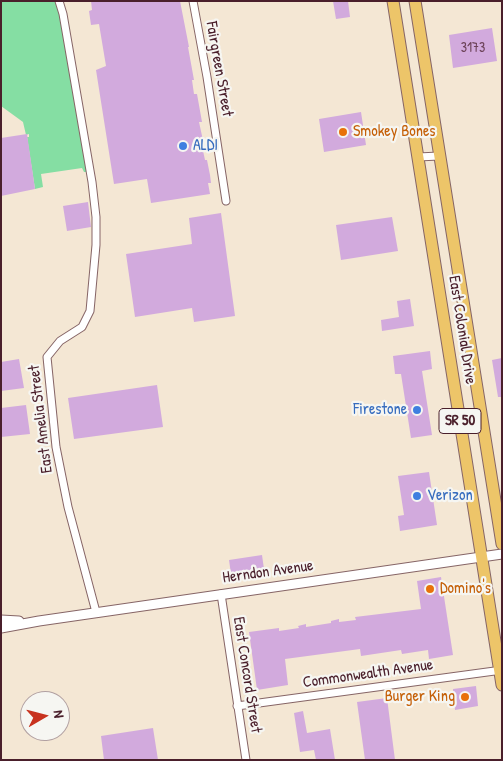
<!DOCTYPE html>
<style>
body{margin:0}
#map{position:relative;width:503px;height:761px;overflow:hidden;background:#f4e7d4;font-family:"Patrick Hand",sans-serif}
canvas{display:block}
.frame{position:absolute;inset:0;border:2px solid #4a1f2b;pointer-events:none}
.north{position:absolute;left:20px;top:691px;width:50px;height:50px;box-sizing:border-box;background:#f6f6f2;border:1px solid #b1a0a2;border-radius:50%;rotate:82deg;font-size:14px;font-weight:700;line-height:20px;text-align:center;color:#4a1f2b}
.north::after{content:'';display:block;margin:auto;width:18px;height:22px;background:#c8321e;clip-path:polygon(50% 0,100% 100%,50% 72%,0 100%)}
</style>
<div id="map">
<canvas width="503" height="761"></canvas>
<div class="frame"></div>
<div class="north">N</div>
</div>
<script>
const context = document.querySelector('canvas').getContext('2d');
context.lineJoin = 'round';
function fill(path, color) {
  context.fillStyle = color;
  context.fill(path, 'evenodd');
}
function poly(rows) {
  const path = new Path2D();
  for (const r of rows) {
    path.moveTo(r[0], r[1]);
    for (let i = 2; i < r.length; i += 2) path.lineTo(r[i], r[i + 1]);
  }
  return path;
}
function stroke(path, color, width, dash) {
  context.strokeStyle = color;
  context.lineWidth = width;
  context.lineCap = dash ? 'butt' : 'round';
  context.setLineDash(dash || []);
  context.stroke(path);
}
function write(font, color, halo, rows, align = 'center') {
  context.font = font + ' "Patrick Hand",sans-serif';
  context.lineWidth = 4.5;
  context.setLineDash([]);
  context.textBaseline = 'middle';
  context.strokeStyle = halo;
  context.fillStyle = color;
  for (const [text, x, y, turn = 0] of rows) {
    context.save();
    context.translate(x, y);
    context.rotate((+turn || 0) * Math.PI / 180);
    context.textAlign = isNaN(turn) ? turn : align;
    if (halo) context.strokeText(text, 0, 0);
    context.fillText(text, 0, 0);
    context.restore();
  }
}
fill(poly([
 [1,1,55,1,58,5,87,172,84,172,82,168,41,174,43,187,35,189,27,137,29,137,29,134,26,135,23,122,1,106]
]), '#85dea3');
fill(poly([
 [91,1,180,1,189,47,188,47,194,80,192,80,194,94,197,94,202,122,199,122,204,145,202,146,205,160,207,160,210,175,211,183,208,183,210,194,151,203,147,179,114,184,96,70,106,66,99,24,91,25,89,11,92,10],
 [333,1,348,1,350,17,336,19],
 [492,28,497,61,453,68,449,35],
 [361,112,366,145,324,152,319,119],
 [27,134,35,189,1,196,1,138],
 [88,202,91,227,67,231,63,206],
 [221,213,235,316,194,322,192,308,135,317,126,254,192,244,189,218],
 [392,217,398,251,341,260,336,225],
 [410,299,414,326,382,331,381,320,399,317,397,301],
 [430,351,432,369,422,371,432,435,411,438,401,374,395,374,393,356],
 [502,358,502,397,498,397,492,360],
 [19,359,24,388,1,391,1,362],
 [157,385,163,427,74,439,68,398],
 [26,405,30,434,1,437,1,408],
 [429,472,437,525,400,531,398,516,404,515,398,476],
 [262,555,264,569,231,574,229,560],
 [441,577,453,655,429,659,428,650,402,654,401,650,361,656,360,649,285,659,288,685,257,690,249,632,279,628,279,631,299,628,298,626,306,624,306,627,331,623,331,621,339,619,339,622,356,620,355,617,421,609,417,581],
 [476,686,478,706,455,710,453,689],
 [387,698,395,760,365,760,357,702],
 [303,711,307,733,330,729,335,760,316,760,314,750,300,752,294,713],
 [153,728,158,760,104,760,101,736]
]), '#d2aadd');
const minor = poly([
 [59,1,63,14,92,182,96,217,96,245,90,311,82,327,60,341,47,357,56,447,68,507,96,612],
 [193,1,207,77,226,201],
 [418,157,439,156],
 [221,594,246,760],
 [237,706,502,670]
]);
const tertiary = poly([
 [1,620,19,621],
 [1,628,39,621,502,554]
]);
const trunk = poly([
 [393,1,502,685],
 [415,1,502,544]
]);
stroke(minor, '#866566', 9);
stroke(tertiary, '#866566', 11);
stroke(trunk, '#866566', 13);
stroke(minor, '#fff', 7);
stroke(tertiary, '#fff', 9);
stroke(trunk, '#edc569', 11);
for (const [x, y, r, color] of [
 [343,132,5,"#e8710a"],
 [183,146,5,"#3f7fe0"],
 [417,410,5,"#3f7fe0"],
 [417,496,5,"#3f7fe0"],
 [430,589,5,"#e8710a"],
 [465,697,5,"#e8710a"]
]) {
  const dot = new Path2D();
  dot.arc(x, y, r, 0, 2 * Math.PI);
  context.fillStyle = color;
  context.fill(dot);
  stroke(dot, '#f6f6f2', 2);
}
write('14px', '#6c4258', null, [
 ["3173",473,48]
]);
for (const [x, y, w] of [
 [460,421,42]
]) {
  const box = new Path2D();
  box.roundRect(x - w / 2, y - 12.5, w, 25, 4);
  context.fillStyle = '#f6f6f2';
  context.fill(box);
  stroke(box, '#4a1f2b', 1);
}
write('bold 15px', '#4a1f2b', null, [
 ["SR 50",460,421]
]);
write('16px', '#4a1f2b', '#f6f6f2', [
 ["Fairgreen Street",219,69,80],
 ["East Colonial Drive",462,330,81],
 ["East Amelia Street",41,419,-97],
 ["Herndon Avenue",268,572,-8],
 ["Commonwealth Avenue",368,674,-8],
 ["East Concord Street",247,675,81]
]);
write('16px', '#c56008', '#f6f6f2', [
 ["Smokey Bones",353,132],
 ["Domino's",440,589],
 ["Burger King",455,697,"right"]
], 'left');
write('16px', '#366cbe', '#f6f6f2', [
 ["ALDI",193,146],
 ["Firestone",407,410,"right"],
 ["Verizon",427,496]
], 'left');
</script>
